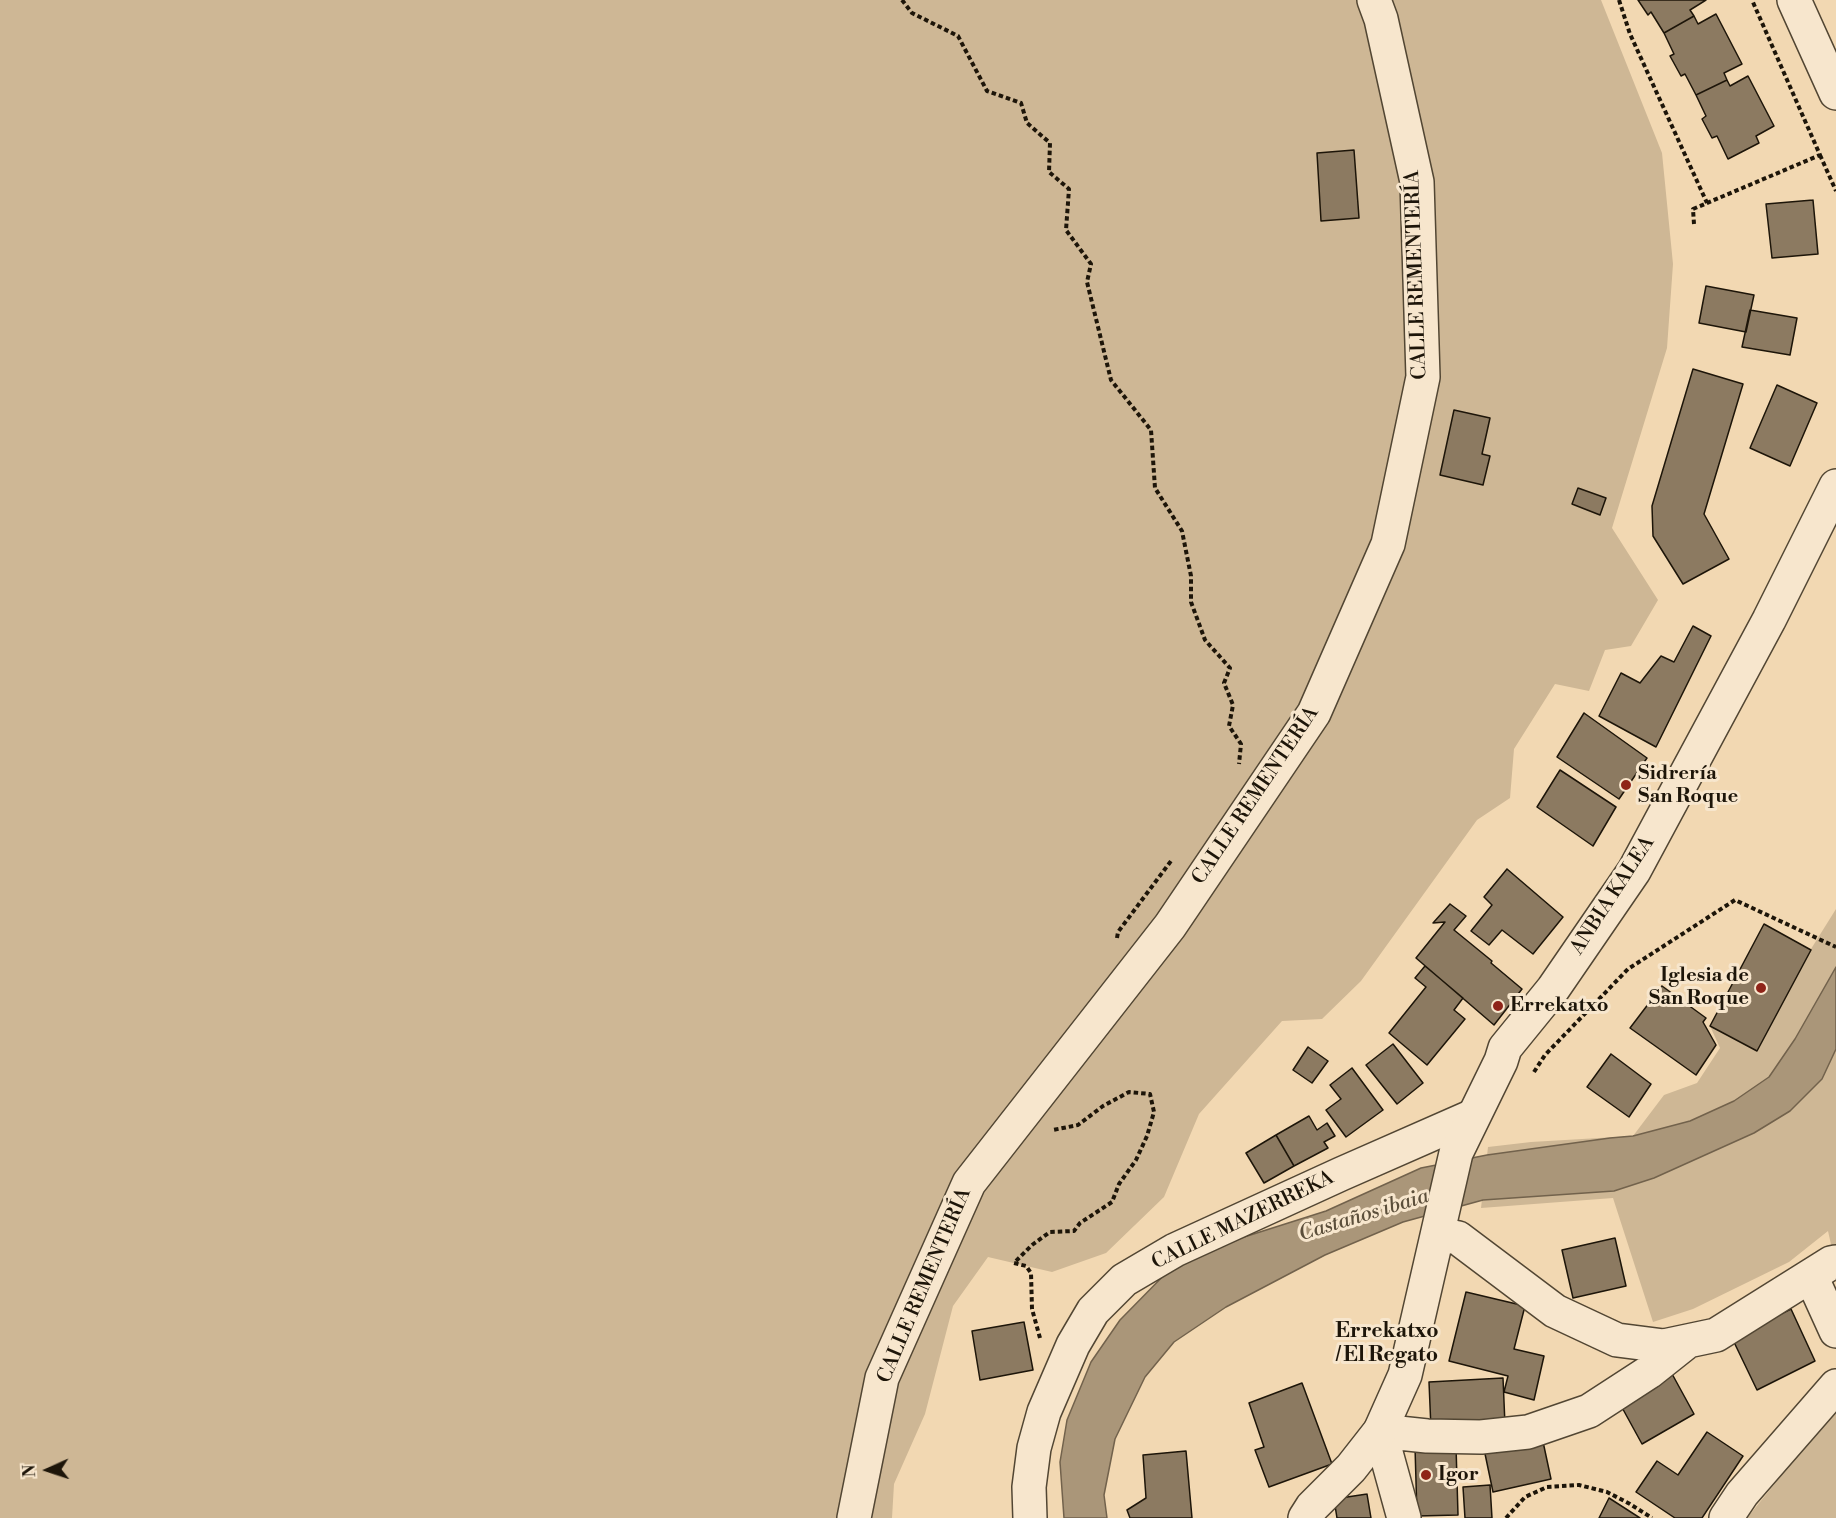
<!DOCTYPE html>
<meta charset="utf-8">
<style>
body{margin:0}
#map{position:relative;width:1836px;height:1518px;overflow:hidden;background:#f2d8b2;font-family:"Libre Bodoni",serif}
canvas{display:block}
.north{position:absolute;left:18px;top:1440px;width:60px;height:60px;-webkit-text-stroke:4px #f7e6cd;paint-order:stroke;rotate:267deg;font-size:16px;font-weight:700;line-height:24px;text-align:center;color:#1d1509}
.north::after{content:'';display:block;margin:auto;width:21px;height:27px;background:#1d1509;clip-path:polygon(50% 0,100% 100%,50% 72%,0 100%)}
</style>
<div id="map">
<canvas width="1836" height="1518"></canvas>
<div class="north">N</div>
</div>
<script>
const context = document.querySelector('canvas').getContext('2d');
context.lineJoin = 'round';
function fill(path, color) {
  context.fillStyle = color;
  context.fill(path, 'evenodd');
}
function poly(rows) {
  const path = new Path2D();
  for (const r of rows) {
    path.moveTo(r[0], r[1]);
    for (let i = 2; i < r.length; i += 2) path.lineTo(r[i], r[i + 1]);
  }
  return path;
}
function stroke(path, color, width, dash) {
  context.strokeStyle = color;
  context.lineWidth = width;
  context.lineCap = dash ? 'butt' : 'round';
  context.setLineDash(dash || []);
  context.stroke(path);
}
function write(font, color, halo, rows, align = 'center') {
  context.font = font + ' "Libre Bodoni",serif';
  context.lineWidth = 6;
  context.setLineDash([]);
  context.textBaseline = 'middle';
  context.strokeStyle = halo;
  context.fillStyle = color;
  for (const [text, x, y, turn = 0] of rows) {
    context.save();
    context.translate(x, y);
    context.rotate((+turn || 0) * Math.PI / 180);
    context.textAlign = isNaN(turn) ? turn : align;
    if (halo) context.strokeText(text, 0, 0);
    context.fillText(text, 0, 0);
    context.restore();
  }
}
fill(poly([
 [0,0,1601,0,1662,153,1673,264,1667,348,1612,528,1658,600,1631,646,1605,650,1589,691,1555,684,1514,749,1510,798,1477,820,1361,981,1322,1019,1282,1021,1199,1114,1164,1197,1106,1253,1052,1272,988,1257,953,1306,925,1414,894,1484,892,1518,0,1518],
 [1836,909,1836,1267,1828,1231,1789,1262,1693,1309,1653,1322,1613,1198,1481,1208,1488,1147,1531,1142,1633,1136,1664,1095,1697,1083,1720,1048,1710,1026,1757,1051,1811,949],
 [1836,1412,1836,1518,1747,1518,1811,1439]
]), '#ceb795');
const water = poly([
 [1836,967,1836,1049,1822,1079,1790,1111,1754,1133,1654,1178,1614,1191,1483,1200,1403,1222,1325,1255,1226,1307,1174,1342,1145,1377,1115,1439,1104,1495,1107,1518,1064,1518,1060,1462,1067,1420,1091,1362,1120,1320,1173,1266,1241,1238,1326,1211,1421,1168,1487,1155,1610,1138,1633,1136,1690,1121,1734,1101,1769,1077,1795,1039,1836,967]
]);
fill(water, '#aa9679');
stroke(water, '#72624c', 1.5);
const building = poly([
 [1638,0,1706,0,1690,10,1694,16,1664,33,1651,12,1648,15,1638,0],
 [1716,14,1742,64,1724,73,1727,80,1696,95,1685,74,1681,76,1670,56,1674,54,1664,33,1694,16,1698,24,1716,14],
 [1748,76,1774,126,1756,136,1759,143,1728,159,1717,136,1712,138,1702,119,1706,116,1696,95,1727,80,1730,86,1748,76],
 [1354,150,1359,218,1321,221,1317,153,1354,150],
 [1813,200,1818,254,1772,258,1766,204,1813,200],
 [1706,286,1754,295,1746,332,1699,323,1706,286],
 [1750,310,1797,318,1790,355,1742,347,1750,310],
 [1693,369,1743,384,1704,514,1729,559,1683,584,1653,536,1652,506,1693,369],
 [1777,385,1817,403,1790,466,1750,448,1777,385],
 [1454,410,1490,418,1482,454,1490,456,1483,485,1440,475,1454,410],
 [1578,488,1606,498,1600,515,1572,504,1578,488],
 [1693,626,1711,636,1656,747,1599,716,1621,673,1640,683,1661,656,1674,662,1693,626],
 [1584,713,1647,758,1619,799,1557,757,1584,713],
 [1560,770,1616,807,1593,846,1537,807,1560,770],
 [1507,869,1563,917,1533,954,1502,930,1489,945,1471,931,1492,905,1484,897,1507,869],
 [1450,904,1466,916,1454,930,1492,961,1491,963,1522,989,1494,1025,1416,958,1445,922,1433,923,1450,904],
 [1764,924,1811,950,1757,1051,1710,1026,1764,924],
 [1425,966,1463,998,1454,1010,1465,1019,1427,1065,1389,1033,1426,987,1415,978,1425,966],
 [1662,986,1706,1018,1703,1022,1716,1045,1696,1075,1630,1028,1662,986],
 [1393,1044,1423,1083,1397,1104,1366,1065,1393,1044],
 [1308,1047,1328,1061,1312,1083,1293,1070,1308,1047],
 [1611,1054,1651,1084,1629,1117,1587,1087,1611,1054],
 [1352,1068,1383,1110,1346,1137,1326,1110,1341,1099,1330,1085,1352,1068],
 [1309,1116,1317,1130,1327,1123,1335,1136,1324,1142,1328,1148,1294,1166,1276,1135,1309,1116],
 [1276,1135,1294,1166,1264,1183,1246,1153,1276,1135],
 [1615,1238,1626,1286,1573,1298,1562,1250,1615,1238],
 [1466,1292,1525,1306,1514,1349,1544,1356,1534,1400,1504,1392,1508,1376,1449,1361,1466,1292],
 [1791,1309,1815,1361,1757,1390,1732,1338,1791,1309],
 [1024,1322,1033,1370,980,1380,972,1331,1024,1322],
 [1671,1372,1694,1414,1642,1444,1619,1402,1671,1372],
 [1503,1378,1505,1425,1431,1429,1429,1382,1503,1378],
 [1302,1383,1332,1464,1269,1487,1255,1450,1264,1447,1249,1403,1302,1383],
 [1707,1432,1743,1456,1702,1518,1675,1518,1636,1492,1657,1461,1678,1475,1707,1432],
 [1542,1437,1551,1479,1493,1492,1484,1449,1542,1437],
 [1456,1446,1458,1515,1417,1516,1415,1447,1456,1446],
 [1186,1451,1192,1518,1130,1518,1127,1510,1146,1498,1143,1455,1186,1451],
 [1490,1485,1492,1518,1465,1518,1463,1487,1490,1485],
 [1367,1494,1371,1518,1337,1518,1334,1499,1367,1494],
 [1609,1498,1640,1518,1599,1518,1609,1498]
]);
fill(building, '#8c7a61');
stroke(building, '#1d1509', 1.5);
const minor = poly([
 [1438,1234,1458,1238,1555,1311,1617,1340,1664,1346,1716,1335,1831,1263,1836,1262],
 [1811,1276,1836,1331],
 [854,1518,882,1378,969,1183,1170,926,1314,713,1388,544,1423,377,1417,182,1381,19,1374,0],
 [1030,1518,1029,1487,1034,1448,1044,1412,1073,1345,1093,1311,1124,1280,1175,1250,1341,1174,1473,1116],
 [1404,1518,1380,1431,1427,1436,1481,1437,1528,1432,1589,1411,1649,1372,1688,1341],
 [1726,1518,1742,1494,1836,1386]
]);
const tertiary = poly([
 [1794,0,1836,93],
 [1305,1518,1312,1507,1351,1468,1380,1431,1405,1375,1456,1153,1501,1061,1505,1048,1553,989,1634,871,1769,620,1836,486]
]);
stroke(minor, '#524633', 36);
stroke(tertiary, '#524633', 36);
stroke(poly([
 [902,0,912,13,958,36,987,91,1021,103,1027,123,1050,143,1049,172,1069,189,1066,230,1091,264,1087,282,1111,380,1151,430,1155,488,1182,531,1191,576,1191,602,1205,640,1230,668,1224,683,1233,705,1229,726,1241,744,1239,764],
 [1619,0,1630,34,1707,203],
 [1820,155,1836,191],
 [1694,224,1693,209,1820,155,1752,0],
 [1117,938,1118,932,1171,861],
 [1534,1072,1545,1055,1628,969,1735,900,1836,947],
 [1040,1338,1032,1309,1031,1273,1026,1266,1014,1263,1032,1245,1050,1232,1074,1231,1080,1223,1112,1202,1119,1184,1136,1160,1147,1136,1154,1112,1150,1094,1129,1092,1103,1106,1078,1125,1053,1130],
 [1506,1518,1525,1497,1547,1487,1579,1485,1607,1492,1630,1504,1652,1518]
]), '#1d1509', 4, [4.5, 3]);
stroke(minor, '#f7e6cd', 33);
stroke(tertiary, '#f7e6cd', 33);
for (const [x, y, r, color] of [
 [1626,785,6,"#8f2418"],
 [1761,988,6,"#8f2418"],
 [1498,1006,6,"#8f2418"],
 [1426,1475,6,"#8f2418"]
]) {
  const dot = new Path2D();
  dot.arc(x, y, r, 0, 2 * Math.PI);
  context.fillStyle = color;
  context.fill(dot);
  stroke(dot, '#f7e6cd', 2);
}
write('20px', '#1d1509', '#f7e6cd', [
 ["CALLE REMENTERÍA",1417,275,-92],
 ["CALLE REMENTERÍA",1256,796,-56],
 ["ANBIA KALEA",1613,896,-57],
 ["CALLE MAZERREKA",1243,1221,-26],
 ["CALLE REMENTERÍA",925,1286,-67]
]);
write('bold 20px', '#1d1509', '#f7e6cd', [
 ["Sidrería",1638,774],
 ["San Roque",1638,797],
 ["Iglesia de",1749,976,"right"],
 ["San Roque",1749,999,"right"],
 ["Errekatxo",1510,1006],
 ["Igor",1438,1475]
], 'left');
write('italic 21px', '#5c4f3b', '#f7e6cd', [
 ["Castaños ibaia",1364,1216,-17]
]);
write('bold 21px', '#1d1509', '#f7e6cd', [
 ["Errekatxo",1387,1332],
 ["/ El Regato",1387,1356]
]);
</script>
